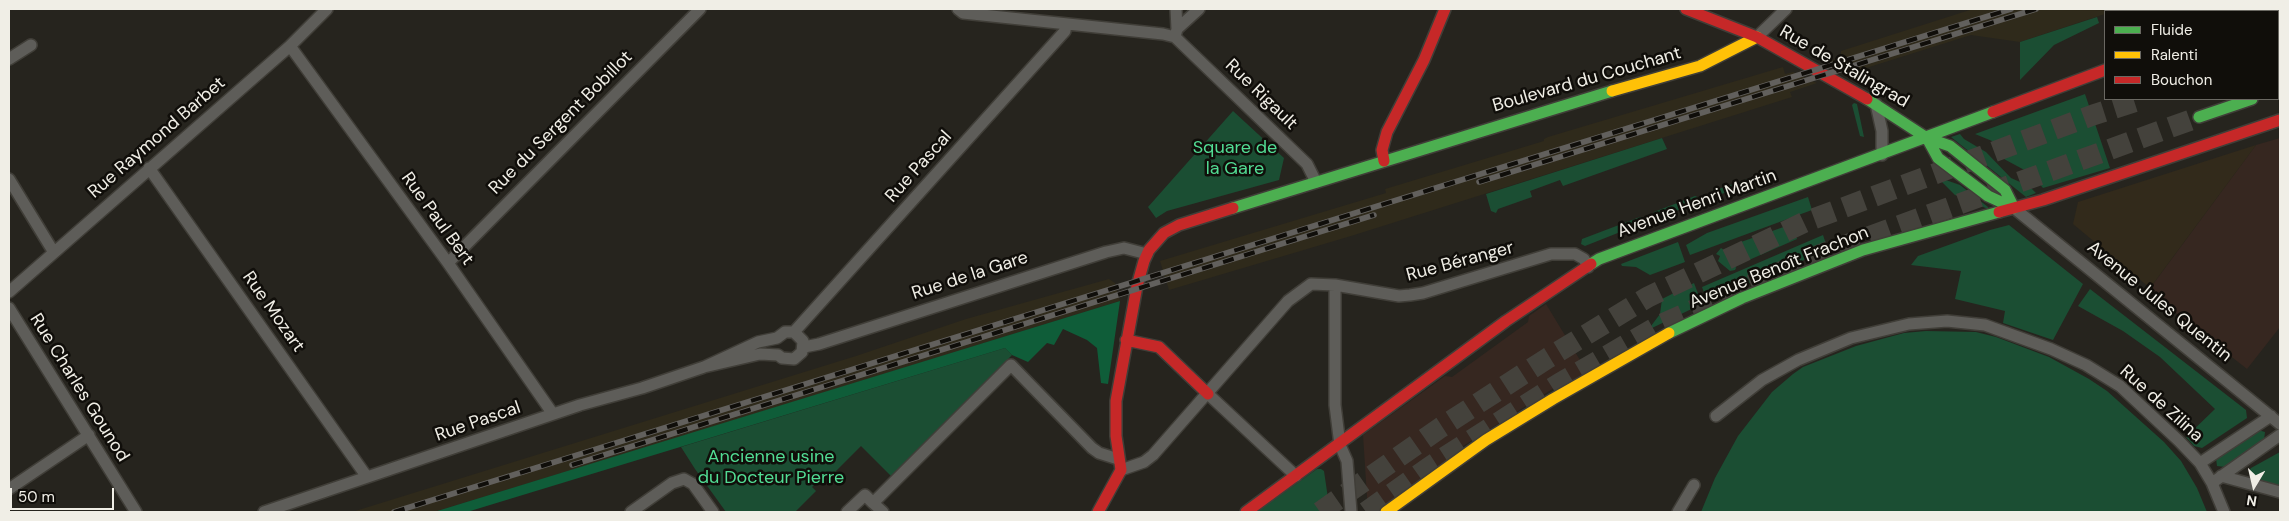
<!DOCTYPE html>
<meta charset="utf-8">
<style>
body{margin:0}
#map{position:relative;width:2289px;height:521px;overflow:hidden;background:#26241e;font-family:"DM Sans",sans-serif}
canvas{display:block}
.frame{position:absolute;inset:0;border:10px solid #f0eee6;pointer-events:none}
.legend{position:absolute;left:2104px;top:10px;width:175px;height:90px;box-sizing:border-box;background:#100e0a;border:1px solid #6a6862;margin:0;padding:6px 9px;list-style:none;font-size:15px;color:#f0eee6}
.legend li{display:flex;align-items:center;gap:10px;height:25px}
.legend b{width:25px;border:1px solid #6a6862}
.north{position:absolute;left:2229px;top:461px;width:50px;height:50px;-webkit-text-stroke:4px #100e0a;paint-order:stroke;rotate:189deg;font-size:14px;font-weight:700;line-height:20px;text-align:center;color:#f0eee6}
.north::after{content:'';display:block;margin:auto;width:18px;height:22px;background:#f0eee6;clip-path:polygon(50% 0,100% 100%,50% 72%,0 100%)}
.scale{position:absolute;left:10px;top:488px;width:104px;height:22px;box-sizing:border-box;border:2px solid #f0eee6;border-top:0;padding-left:6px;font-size:15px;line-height:18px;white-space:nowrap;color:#f0eee6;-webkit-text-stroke:4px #100e0a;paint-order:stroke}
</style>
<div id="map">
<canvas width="2289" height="521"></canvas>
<div class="frame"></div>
<ul class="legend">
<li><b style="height:6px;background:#4caf50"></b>Fluide</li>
<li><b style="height:6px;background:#ffc107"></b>Ralenti</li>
<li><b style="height:6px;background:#c62828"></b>Bouchon</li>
</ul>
<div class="north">N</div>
<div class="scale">50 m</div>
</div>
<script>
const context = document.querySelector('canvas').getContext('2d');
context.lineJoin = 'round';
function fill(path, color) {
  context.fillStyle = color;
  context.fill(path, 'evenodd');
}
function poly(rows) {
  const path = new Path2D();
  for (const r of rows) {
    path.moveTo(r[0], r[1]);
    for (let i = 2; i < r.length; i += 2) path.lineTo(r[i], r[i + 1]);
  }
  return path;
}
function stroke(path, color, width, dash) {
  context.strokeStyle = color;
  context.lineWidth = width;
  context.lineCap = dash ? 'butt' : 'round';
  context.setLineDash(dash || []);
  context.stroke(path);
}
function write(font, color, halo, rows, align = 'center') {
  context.font = font + ' "DM Sans",sans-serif';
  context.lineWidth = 5;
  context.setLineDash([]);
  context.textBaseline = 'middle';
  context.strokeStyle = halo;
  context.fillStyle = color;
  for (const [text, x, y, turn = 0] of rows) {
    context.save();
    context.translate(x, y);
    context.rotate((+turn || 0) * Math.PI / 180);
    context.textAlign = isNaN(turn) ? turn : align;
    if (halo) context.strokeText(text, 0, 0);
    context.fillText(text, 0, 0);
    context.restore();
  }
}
fill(poly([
 [2280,138,2280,327,2247,369,2148,291,2256,145],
 [1546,304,1586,370,1584,376,1560,390,1554,388,1449,455,1448,461,1375,512,1368,512,1363,435,1445,376,1452,377,1528,322,1529,316]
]), '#362720');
fill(poly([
 [2256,145,2150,288,2073,224,2078,202]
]), '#322a1b');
fill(poly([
 [1973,9,2122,9,2105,11,2105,14,2020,42,1971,35,1847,74,1826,63,1841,57,1841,51],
 [1783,67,1785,74,1793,72,1817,83,1790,92,1792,97,1351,236,1169,290,1160,261,1386,193,1385,189,1544,141,1544,139,1548,137],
 [1109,279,1115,283,1120,301,680,437,434,512,352,512,856,356,966,319]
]), '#2f2a1b');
fill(poly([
 [2097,17,2099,23,2054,45,2020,80,2020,42],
 [2085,94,2110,168,2043,188,2030,173,2004,159,1998,153,1992,141,1975,134],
 [1854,103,1857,104,1864,137,1860,136,1852,105],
 [1233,111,1284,158,1279,180,1167,211,1156,218,1148,207],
 [1960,134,1964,139,1986,152,2011,178,2029,186,2036,193,2026,197,1951,137],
 [1662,138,1667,149,1563,186,1560,180,1530,191,1532,197,1498,209,1496,213,1491,211,1486,194],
 [1748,179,1751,182,1749,185,1712,197,1712,191],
 [1943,179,1960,185,1988,207,1988,209,1955,195,1941,181],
 [1695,196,1700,198,1700,202,1657,218,1653,215,1654,212],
 [1808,197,1812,210,1690,255,1686,245,1707,233],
 [1640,217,1643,217,1645,220,1643,223,1585,246,1581,244,1582,239],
 [1792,224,1797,239,1749,260,1741,242],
 [2009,225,2083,284,2053,340,2003,323,2005,311,1955,299,1961,271,1911,265,1918,256,1990,230],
 [1823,235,1828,250,1707,301,1702,287],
 [1678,242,1685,262,1650,275,1636,267,1622,266,1621,264],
 [1721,248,1733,256,1736,268,1735,270,1730,271,1718,261,1720,256,1716,254],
 [1694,283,1702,304,1652,328,1651,326,1660,314,1662,299],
 [2090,289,2246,410,2247,418,2202,448,2194,446,2186,437,2215,409,2160,357,2123,331,2078,306],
 [1926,331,1976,332,1996,337,2049,357,2089,379,2107,391,2164,442,2181,461,2197,488,2207,512,1701,512,1715,478,1738,436,1772,392,1793,374,1803,367,1856,346,1904,333],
 [1005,348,1012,355,892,477,861,446,832,475,828,472,812,487,816,491,795,512,726,512,695,469,681,447],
 [2258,430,2265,432,2264,440,2225,467,2217,466,2216,458],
 [2280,452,2280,487,2256,480,2250,475,2249,471,2251,468],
 [1317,469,1321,469,1324,471,1330,512,1256,512]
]), '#1b4e33');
fill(poly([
 [1120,301,1108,384,1101,383,1097,348,1087,340,1063,329,1054,345,1047,343,1028,362,1012,355,1005,348,467,512,434,512]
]), '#0f5d39');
stroke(poly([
 [1320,512,1440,428,1548,358,1648,297,1805,222,2093,115,2143,99],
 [1366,512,1431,466,1560,383,1662,324,1824,253,2199,117]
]), '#44423c', 21, [21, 11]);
const street = poly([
 [958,9,963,13,1163,34,1175,37,1307,164,1316,182],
 [1176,9,1177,29],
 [1175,37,1177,29,1199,9],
 [1757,37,1786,9],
 [290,46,448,263,553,414],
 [9,59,31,45],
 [1876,104,1882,131,1882,155],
 [149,168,367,477],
 [9,179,53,251],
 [2014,208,2280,424],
 [448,263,700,9],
 [1335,285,1335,405,1340,445,1347,461,1351,512],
 [9,292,290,46,327,9],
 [9,308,136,512],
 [794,332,1065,31,1066,24],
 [804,347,819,344,1106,252,1124,248,1147,254],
 [1208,394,1296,476],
 [1716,416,1762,380,1798,360,1851,338,1909,324,1947,321,1985,325,2051,349,2086,365,2120,386,2179,441,2200,463,2212,483,2224,512],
 [2200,463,2271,416],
 [1121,470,1144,462,1153,455,1288,301,1311,284,1335,285,1399,296,1410,295,1423,293,1551,254,1575,254,1584,259,1588,267],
 [2221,476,2280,492],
 [2212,483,2280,435],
 [9,489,89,435],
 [264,512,580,405,642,388,704,367,760,354,778,355,782,358,794,359,802,352,803,341,794,332,785,332,777,338,758,342,704,367],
 [631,512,672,483,684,479,693,484,713,512],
 [847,512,865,495,873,503],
 [883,512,873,503,1011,365,1092,448,1099,453,1118,459],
 [1678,512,1694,485]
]);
const fast = poly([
 [2278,37,2280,36],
 [2278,53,2280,52],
 [1867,99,1927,138,1950,146,2005,190,2014,208],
 [2199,117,2252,99],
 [1927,138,1938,158,1988,196,2014,208],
 [1233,208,1612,91],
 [1591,264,1599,259,1993,112],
 [1669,333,1742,298,1863,250,1999,212]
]);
const slow = poly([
 [2278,90,2280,89],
 [1612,91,1700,66,1757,37],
 [1386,512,1486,440,1553,399,1669,333]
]);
const jam = poly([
 [1686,9,1757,37,1867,99],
 [2268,11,2275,9],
 [1993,112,2105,70],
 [1384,161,1382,150,1387,132,1424,60,1445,9],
 [1999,212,2043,200,2280,120],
 [1126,340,1159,347,1208,394],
 [1098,512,1121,470,1116,436,1116,401,1137,286,1144,261,1149,250,1164,233,1179,225,1233,208],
 [1246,512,1506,321,1591,264]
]);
stroke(street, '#403e38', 14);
stroke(fast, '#403e38', 14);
stroke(slow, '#403e38', 14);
stroke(jam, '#403e38', 14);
stroke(street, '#5e5d59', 11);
stroke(fast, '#4caf50', 11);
stroke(slow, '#ffc107', 11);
stroke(jam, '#c62828', 11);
const rail = poly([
 [1479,182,2036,9],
 [572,465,1374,215],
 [394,512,2011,9]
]);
stroke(rail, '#62605d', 5.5);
stroke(rail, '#100e0a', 4, [11]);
write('18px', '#f0eee6', '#100e0a', [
 ["Rue de Stalingrad",1844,67,30],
 ["Boulevard du Couchant",1587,80,-16],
 ["Rue Rigault",1261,95,44],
 ["Rue du Sergent Bobillot",561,123,-45],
 ["Rue Raymond Barbet",157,138,-41],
 ["Rue Pascal",919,167,-48],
 ["Avenue Henri Martin",1697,204,-20],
 ["Rue Paul Bert",437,219,54],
 ["Rue Béranger",1460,262,-15],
 ["Avenue Benoît Frachon",1779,268,-22],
 ["Rue de la Gare",970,276,-18],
 ["Avenue Jules Quentin",2159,302,39],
 ["Rue Mozart",273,312,55],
 ["Rue Charles Gounod",79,388,58],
 ["Rue de Zilina",2161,404,42],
 ["Rue Pascal",478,422,-19]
]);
write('18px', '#52dd94', '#100e0a', [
 ["Square de",1235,148],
 ["la Gare",1235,169],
 ["Ancienne usine",771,457],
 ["du Docteur Pierre",771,478]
]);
</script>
